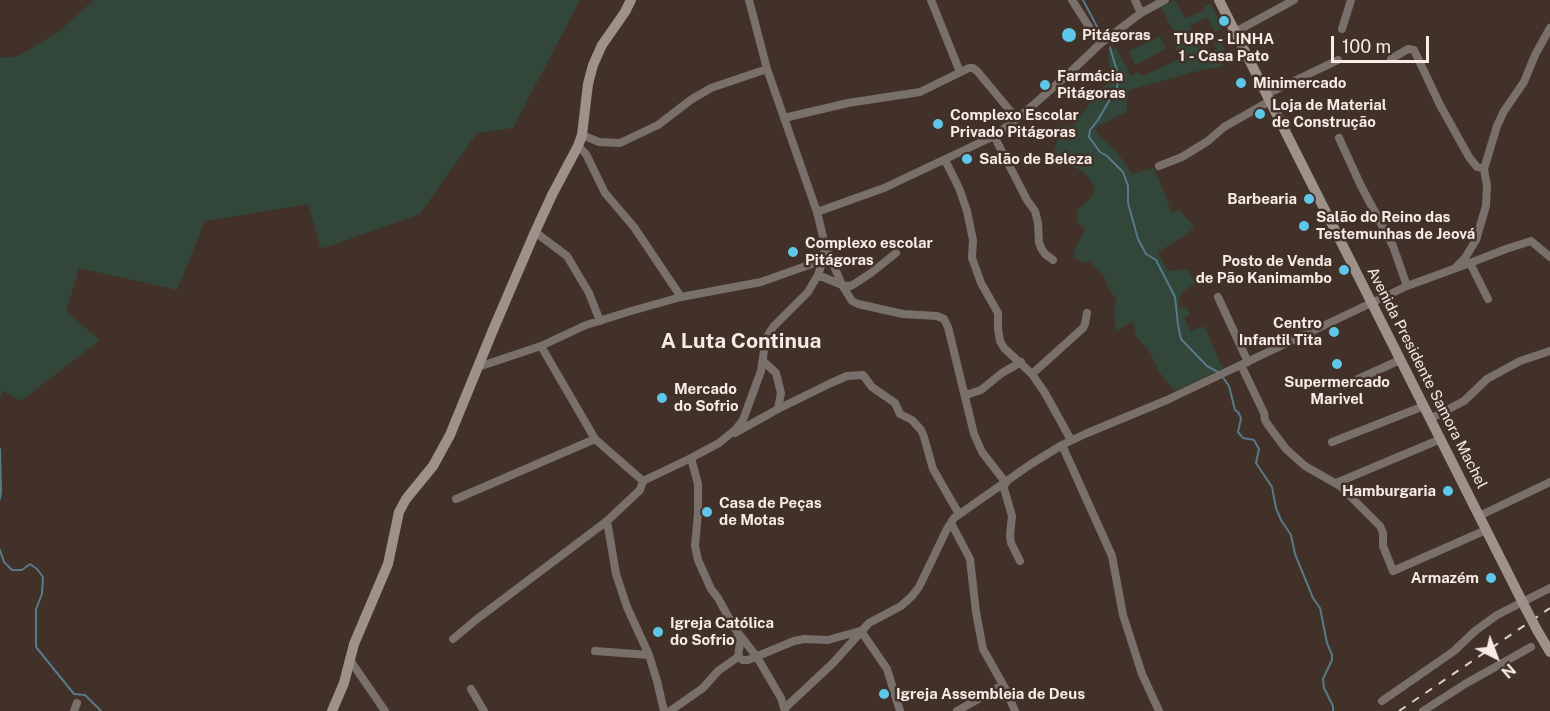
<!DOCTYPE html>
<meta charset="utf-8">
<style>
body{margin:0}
#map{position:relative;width:1550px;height:711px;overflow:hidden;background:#423128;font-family:"Public Sans",sans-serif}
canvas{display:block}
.north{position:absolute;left:1466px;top:627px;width:60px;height:60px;-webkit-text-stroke:4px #423128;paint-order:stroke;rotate:138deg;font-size:16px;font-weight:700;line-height:24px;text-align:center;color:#f6ebe5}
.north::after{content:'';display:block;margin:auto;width:21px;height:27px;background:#f6ebe5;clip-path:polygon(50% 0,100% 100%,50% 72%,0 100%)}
.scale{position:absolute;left:1331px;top:36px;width:98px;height:27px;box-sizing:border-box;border:3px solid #f6ebe5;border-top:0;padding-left:8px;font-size:18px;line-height:21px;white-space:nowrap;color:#f6ebe5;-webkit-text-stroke:4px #423128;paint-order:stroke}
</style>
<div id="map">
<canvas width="1550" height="711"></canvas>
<div class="north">N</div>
<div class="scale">100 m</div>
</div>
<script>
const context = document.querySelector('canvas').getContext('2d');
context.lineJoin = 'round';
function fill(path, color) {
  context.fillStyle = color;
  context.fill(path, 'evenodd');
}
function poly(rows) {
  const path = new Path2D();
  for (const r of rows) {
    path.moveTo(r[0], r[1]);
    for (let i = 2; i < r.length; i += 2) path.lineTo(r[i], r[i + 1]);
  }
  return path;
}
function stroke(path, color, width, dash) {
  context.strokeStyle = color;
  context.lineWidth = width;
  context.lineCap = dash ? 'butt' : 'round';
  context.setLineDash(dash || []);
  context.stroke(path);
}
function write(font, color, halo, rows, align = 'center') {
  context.font = font + ' "Public Sans",sans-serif';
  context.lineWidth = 5;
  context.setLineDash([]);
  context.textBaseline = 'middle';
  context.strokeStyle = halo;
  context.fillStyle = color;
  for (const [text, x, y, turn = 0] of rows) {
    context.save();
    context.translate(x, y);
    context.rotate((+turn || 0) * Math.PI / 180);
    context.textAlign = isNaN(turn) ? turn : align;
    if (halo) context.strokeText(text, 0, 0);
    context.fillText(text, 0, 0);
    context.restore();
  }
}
fill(poly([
 [94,0,580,0,513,128,477,133,420,214,321,249,308,204,205,221,177,290,79,268,66,312,100,340,21,401,3,391,0,399,0,58,18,56,58,32],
 [1175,0,1185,18,1205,10,1204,7,1211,4,1223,28,1215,32,1207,17,1190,26,1204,55,1217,49,1214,43,1220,40,1225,50,1217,54,1223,66,1194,72,1129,90,1126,112,1094,128,1102,139,1115,149,1132,174,1154,168,1166,197,1171,212,1179,210,1194,226,1188,234,1158,252,1168,271,1188,269,1196,283,1182,292,1179,302,1180,307,1186,307,1191,315,1184,318,1191,331,1205,326,1219,361,1224,368,1175,391,1159,372,1150,352,1136,337,1133,321,1116,331,1114,310,1117,300,1110,292,1104,276,1092,265,1092,260,1083,263,1074,257,1074,251,1085,230,1077,221,1077,210,1092,197,1095,187,1084,172,1053,157,1061,125,1071,127,1113,76,1108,61,1110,41,1113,49,1116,47,1131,76,1139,72,1142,76,1180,59,1174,45,1179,42,1161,7],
 [1160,36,1166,49,1135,65,1129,51]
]), '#324739');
stroke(poly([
 [1083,0,1102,36],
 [1110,48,1119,77,1117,87,1098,120,1090,130,1089,137,1100,152,1107,156,1123,172,1128,186,1128,203,1138,239,1146,254,1156,260,1175,297,1178,325,1181,339,1207,366,1218,372],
 [1222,376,1229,386,1235,410,1238,412,1241,418,1238,432,1243,438,1254,440,1259,449,1256,463,1272,487,1276,508,1281,520,1291,535,1295,554,1313,598,1320,608,1327,643,1332,655,1332,660,1323,679,1324,688,1333,706,1333,711],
 [0,449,1,491,0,499],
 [0,550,4,562,12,570,22,570,30,564,37,569,43,577,42,594,36,609,36,647,74,694,85,695,101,711]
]), '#57798a', 2);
stroke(poly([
 [931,0,960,72],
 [1072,0,1100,44],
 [1135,0,1141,13],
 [1342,29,1351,0],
 [1235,32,1294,0],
 [1391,59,1408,49,1414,50,1440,105,1469,157,1477,167,1484,169],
 [1267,94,1338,60],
 [784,118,848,103,920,92,969,68,973,68,977,71,1017,119],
 [582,135,599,142,620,143,658,125,692,99,711,88,767,69],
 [994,136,1027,200,1035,211,1038,223,1039,242,1041,248,1045,254,1053,260],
 [1339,138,1361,186,1393,246,1407,286],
 [578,146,586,154,605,193,634,227,681,297],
 [945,160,959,188,967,211,973,240,972,258,981,283,998,313,998,329,1000,341,1004,348,1032,374,1045,393,1071,440],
 [1159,166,1182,157,1208,141,1224,127,1270,101],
 [817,212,884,188,994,136,1017,119,1064,78,1100,44,1141,13,1165,0],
 [535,232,567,256,589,293,600,321],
 [825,245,842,285,852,301,858,304,903,314,937,316,944,319,948,327,974,434,982,452,1006,483],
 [1470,263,1488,299],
 [1456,267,1465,258,1476,240,1486,206,1487,186,1484,169,1497,126,1504,111,1524,82,1535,55,1550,28],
 [818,275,842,285,851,286,871,273,896,253],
 [1218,297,1248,362],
 [541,346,595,439,643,481,691,458,719,443,736,429,743,420,761,371,765,344,768,335,773,327,808,292,818,275,823,260,825,245,817,212,767,69,749,0],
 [763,361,776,373,781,393,778,409],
 [1241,365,1264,413,1265,420,1268,425,1286,449,1305,466,1340,486,1380,526,1383,533,1383,546,1393,571,1486,530],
 [478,367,541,346,586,325,631,311,681,297,761,282,823,260],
 [1032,374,1083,328,1085,324,1087,313],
 [1358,379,1400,360],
 [966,395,981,390,1002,373,1021,362],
 [1430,419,1464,401,1487,379,1520,361,1550,351],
 [735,433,778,409,831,383,847,376,863,375,872,387,895,403,900,414,912,420,921,430,924,437,933,469,959,514],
 [1332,442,1424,406],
 [1062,445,1112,556,1123,615,1142,674,1159,711],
 [691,458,698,484,698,513,695,546,698,560,711,589,718,598,735,629,757,657,781,698,785,711],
 [1336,483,1441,439],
 [1003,485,1012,516,1010,535,1011,543,1020,561],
 [456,499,595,439],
 [1479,516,1550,482],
 [607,521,616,574,627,607,649,655,657,681,664,711],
 [951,523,970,559,976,612,983,649,1006,690,1015,711],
 [861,631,887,669,900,711],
 [453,639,477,619,607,521,640,490,643,481],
 [595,651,649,655],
 [738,657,743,660,748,660,794,641,805,639,828,640,860,631],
 [350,660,385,711],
 [471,689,484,711],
 [1382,701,1454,651,1475,631,1497,615,1550,588],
 [785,708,833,663,869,623,901,606,912,596,919,587,947,529,954,518,1031,464,1062,445,1085,434,1167,400,1407,286,1470,263,1506,249,1531,241,1550,257],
 [74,711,77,703],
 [670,711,703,688,718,671,738,657,740,643,738,635],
 [957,711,1003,685],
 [1423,711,1465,684,1531,647]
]), '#79706b', 8);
stroke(poly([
 [1219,0,1526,609],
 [1537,630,1550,652],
 [332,711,344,683,354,644,388,564,399,512,406,499,433,466,450,435,493,330,535,232,552,195,578,146,582,135,588,84,593,65,602,45,625,12,631,0]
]), '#9e9189', 10);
stroke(poly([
 [1399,711,1550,608]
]), '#ddd2cb', 2, [8, 8]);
stroke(poly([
 [1526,609,1537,630]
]), '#9e9189', 10);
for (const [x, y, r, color] of [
 [1224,21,6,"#5dc7e8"],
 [1069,35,8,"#5dc7e8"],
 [1241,83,6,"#5dc7e8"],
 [1045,85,6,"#5dc7e8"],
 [1260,114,6,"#5dc7e8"],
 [938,124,6,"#5dc7e8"],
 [967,159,6,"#5dc7e8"],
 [1309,199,6,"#5dc7e8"],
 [1304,226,6,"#5dc7e8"],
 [793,252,6,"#5dc7e8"],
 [1344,270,6,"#5dc7e8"],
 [1334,332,6,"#5dc7e8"],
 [1337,364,6,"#5dc7e8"],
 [662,398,6,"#5dc7e8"],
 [1448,491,6,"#5dc7e8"],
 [707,512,6,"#5dc7e8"],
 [1491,578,6,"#5dc7e8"],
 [658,632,6,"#5dc7e8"],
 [884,694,6,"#5dc7e8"]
]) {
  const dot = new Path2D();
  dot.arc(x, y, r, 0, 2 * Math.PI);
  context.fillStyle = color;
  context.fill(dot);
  stroke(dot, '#423128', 2);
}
write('bold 15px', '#f6ebe5', '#423128', [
 ["Pitágoras",1082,35],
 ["TURP - LINHA",1224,39,"center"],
 ["1 - Casa Pato",1224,56,"center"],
 ["Farmácia",1057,76],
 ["Pitágoras",1057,93],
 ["Minimercado",1253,83],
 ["Loja de Material",1272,105],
 ["de Construção",1272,122],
 ["Complexo Escolar",950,115],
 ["Privado Pitágoras",950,132],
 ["Salão de Beleza",979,159],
 ["Barbearia",1297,199,"right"],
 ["Salão do Reino das",1316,217],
 ["Testemunhas de Jeová",1316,234],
 ["Complexo escolar",805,243],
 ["Pitágoras",805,260],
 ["Posto de Venda",1332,261,"right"],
 ["de Pão Kanimambo",1332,278,"right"],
 ["Centro",1322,323,"right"],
 ["Infantil Tita",1322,340,"right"],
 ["Supermercado",1337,382,"center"],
 ["Marivel",1337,399,"center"],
 ["Mercado",674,389],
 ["do Sofrio",674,406],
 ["Hamburgaria",1436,491,"right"],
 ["Casa de Peças",719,503],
 ["de Motas",719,520],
 ["Armazém",1479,578,"right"],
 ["Igreja Católica",670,623],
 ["do Sofrio",670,640],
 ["Igreja Assembleia de Deus",896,694]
], 'left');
write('15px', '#f6ebe5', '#423128', [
 ["Avenida Presidente Samora Machel",1427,378,63]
]);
write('bold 21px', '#f6ebe5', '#423128', [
 ["A Luta Continua",741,342]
]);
</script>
